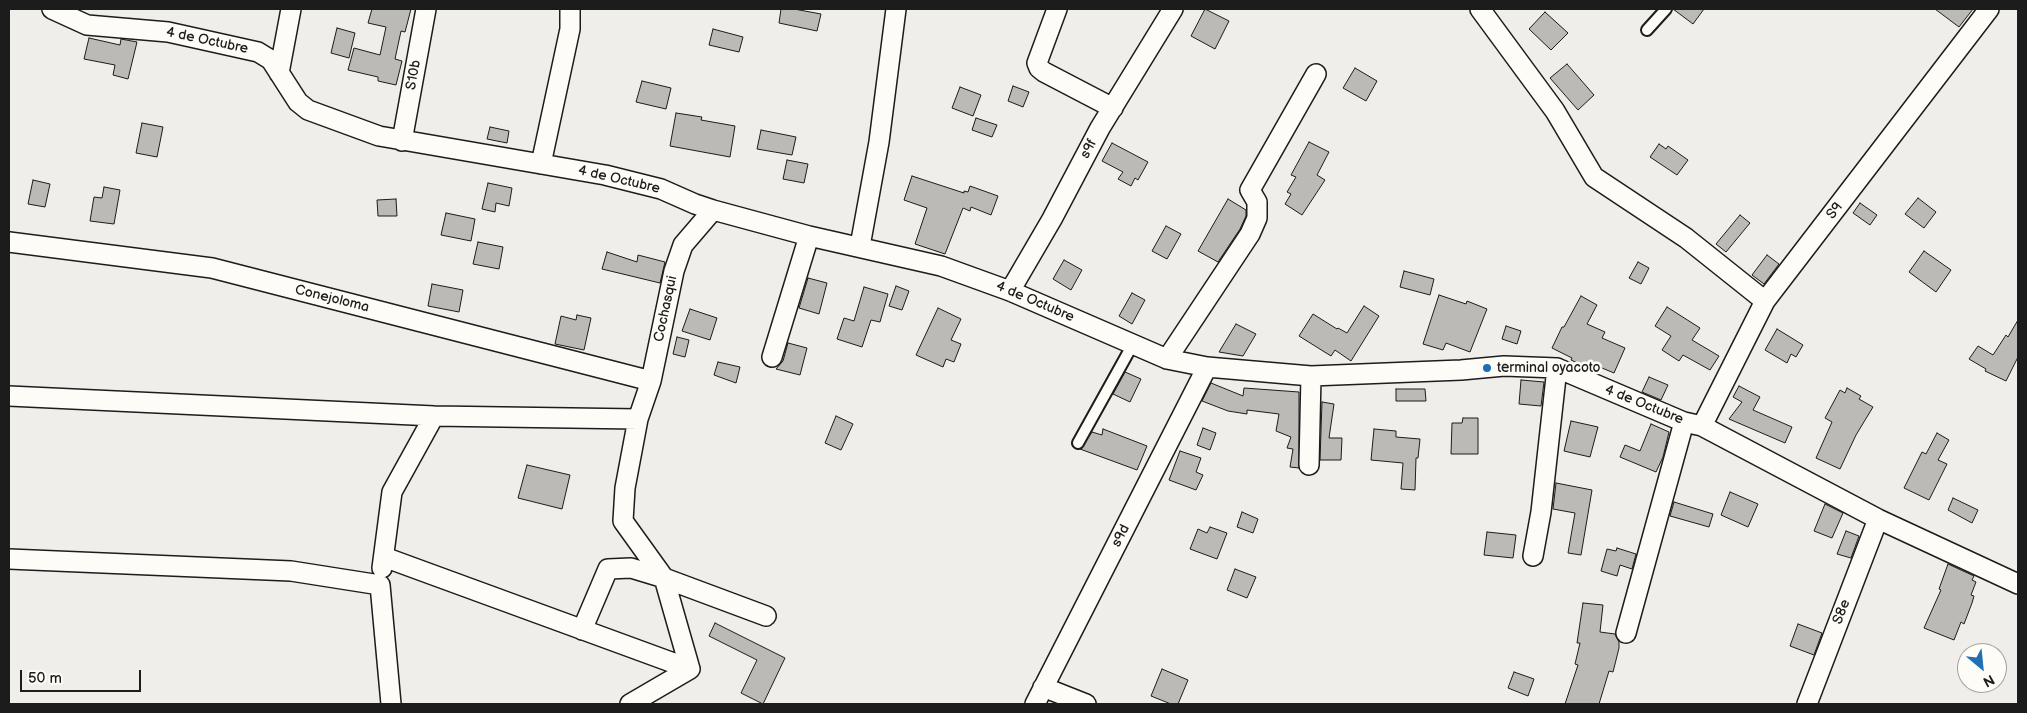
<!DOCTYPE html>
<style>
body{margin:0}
#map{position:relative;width:2027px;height:713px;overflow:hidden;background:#f0eeea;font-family:"Balsamiq Sans",sans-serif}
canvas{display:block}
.frame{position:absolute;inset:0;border:10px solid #1c1c1c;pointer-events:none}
.north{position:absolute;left:1957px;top:643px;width:50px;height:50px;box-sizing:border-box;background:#fdfcf7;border:1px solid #a3a29f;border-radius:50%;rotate:152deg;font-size:14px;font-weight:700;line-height:20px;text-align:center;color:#1c1c1c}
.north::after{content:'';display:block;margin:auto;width:18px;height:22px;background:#1f6fb2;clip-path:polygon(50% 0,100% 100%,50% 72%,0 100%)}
.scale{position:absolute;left:20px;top:670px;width:121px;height:22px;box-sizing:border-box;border:2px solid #1c1c1c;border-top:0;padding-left:6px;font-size:15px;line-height:18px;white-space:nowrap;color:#1c1c1c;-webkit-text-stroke:4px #fdfcf7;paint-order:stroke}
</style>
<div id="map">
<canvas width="2027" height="713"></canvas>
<div class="frame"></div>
<div class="north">N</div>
<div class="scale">50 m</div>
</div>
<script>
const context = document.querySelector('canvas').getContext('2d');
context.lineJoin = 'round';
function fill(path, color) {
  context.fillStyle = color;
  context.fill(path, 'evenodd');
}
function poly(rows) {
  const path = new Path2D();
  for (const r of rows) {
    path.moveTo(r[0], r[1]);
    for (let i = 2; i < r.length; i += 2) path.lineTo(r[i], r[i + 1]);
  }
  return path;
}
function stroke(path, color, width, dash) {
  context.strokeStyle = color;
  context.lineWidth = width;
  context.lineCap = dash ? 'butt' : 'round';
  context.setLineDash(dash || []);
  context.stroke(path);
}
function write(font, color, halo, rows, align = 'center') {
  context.font = font + ' "Balsamiq Sans",sans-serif';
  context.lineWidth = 5;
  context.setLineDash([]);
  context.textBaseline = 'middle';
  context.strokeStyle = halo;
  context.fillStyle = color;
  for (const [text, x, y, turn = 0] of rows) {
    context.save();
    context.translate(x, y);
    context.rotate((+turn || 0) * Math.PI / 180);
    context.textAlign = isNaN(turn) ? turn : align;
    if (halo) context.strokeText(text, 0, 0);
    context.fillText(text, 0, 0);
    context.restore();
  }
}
const building = poly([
 [372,9,411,9,405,32,401,31,395,59,402,61,396,85,378,81,378,77,348,70,354,48,380,55,386,27,368,23,372,9],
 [781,9,794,9,821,14,817,31,779,23,781,9],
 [1205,9,1229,21,1215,49,1191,36,1205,9],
 [1673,9,1704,9,1693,24,1673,9],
 [1935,9,1973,9,1959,27,1935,9],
 [1545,12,1568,33,1551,50,1529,29,1545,12],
 [337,28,355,33,349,58,331,53,337,28],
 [713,29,743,37,739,52,709,45,713,29],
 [89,38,120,45,121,39,137,42,128,79,113,75,115,65,84,59,89,38],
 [1567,64,1594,95,1578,110,1550,78,1567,64],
 [1355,68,1377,81,1366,101,1343,88,1355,68],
 [642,81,671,88,666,109,636,102,642,81],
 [1013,86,1029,92,1023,107,1008,101,1013,86],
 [960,87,981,95,973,116,952,108,960,87],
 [676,113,702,117,701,120,735,126,730,157,670,146,676,113],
 [976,118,997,125,992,137,972,130,976,118],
 [142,123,163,127,157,157,136,153,142,123],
 [490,127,509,131,507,143,487,139,490,127],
 [761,130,796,137,792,155,757,149,761,130],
 [1309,142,1329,152,1317,175,1325,180,1302,215,1285,204,1291,194,1287,192,1296,177,1291,175,1309,142],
 [1112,143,1148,162,1138,180,1135,178,1131,186,1118,179,1123,172,1102,161,1112,143],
 [1659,144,1666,149,1668,146,1688,160,1677,175,1650,157,1659,144],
 [787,160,808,164,804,183,783,179,787,160],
 [912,176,964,193,964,191,968,192,970,186,998,196,991,215,971,207,970,211,963,208,945,254,915,244,927,208,904,200,912,176],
 [33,180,50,184,45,207,28,204,33,180],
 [488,183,512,188,509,206,496,203,495,212,482,209,488,183],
 [104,187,120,190,114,224,90,221,94,197,102,198,104,187],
 [1918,198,1936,212,1924,228,1905,214,1918,198],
 [396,199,397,216,378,216,377,200,396,199],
 [1228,199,1246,210,1246,216,1240,229,1218,262,1198,251,1228,199],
 [1860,203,1877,215,1870,225,1853,213,1860,203],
 [446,213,475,219,471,241,441,235,446,213],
 [1740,215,1750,223,1726,252,1716,244,1740,215],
 [1166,226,1181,234,1167,259,1152,251,1166,226],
 [478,242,503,247,499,269,473,264,478,242],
 [1924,251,1951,270,1936,292,1909,272,1924,251],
 [607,252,637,262,638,255,665,262,660,283,602,269,607,252],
 [1767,255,1779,264,1764,284,1752,275,1767,255],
 [1064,260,1082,270,1071,290,1053,279,1064,260],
 [1638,262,1649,268,1641,284,1629,278,1638,262],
 [1404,271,1434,279,1430,295,1400,287,1404,271],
 [808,278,827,283,819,314,799,308,808,278],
 [432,284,463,290,459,312,428,306,432,284],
 [896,286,909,291,902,310,889,306,896,286],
 [864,287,888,294,880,322,871,320,862,347,837,339,844,318,854,321,864,287],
 [1132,293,1145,300,1132,324,1119,316,1132,293],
 [1439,295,1466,304,1467,301,1487,309,1470,352,1446,343,1443,350,1423,344,1439,295],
 [1581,296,1597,305,1587,324,1605,332,1602,338,1625,348,1614,373,1590,363,1588,368,1571,360,1572,358,1552,348,1562,327,1564,327,1581,296],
 [1364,306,1379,316,1351,361,1335,350,1331,356,1299,336,1313,314,1337,329,1338,328,1347,333,1364,306],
 [1667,307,1700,328,1692,340,1719,356,1710,370,1683,355,1679,361,1662,350,1671,336,1655,326,1667,307],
 [938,308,961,319,951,340,961,344,954,362,946,359,943,367,916,355,938,308],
 [690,309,717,318,710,340,682,331,690,309],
 [577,315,591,318,584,350,555,344,561,316,576,320,577,315],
 [2018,320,2018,357,2006,381,1985,371,1986,369,1969,359,1978,346,1993,355,2006,335,2008,337,2018,320],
 [1236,324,1256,334,1243,356,1219,352,1236,324],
 [1506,326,1521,331,1517,344,1502,339,1506,326],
 [1777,329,1803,345,1796,357,1791,354,1787,363,1765,350,1777,329],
 [677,337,689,340,685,357,673,354,677,337],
 [788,343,807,348,800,375,776,369,783,361,788,343],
 [718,362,740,367,736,383,714,375,718,362],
 [1125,372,1141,379,1130,402,1113,394,1125,372],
 [1649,377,1668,385,1661,400,1642,392,1649,377],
 [1521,380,1544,382,1541,406,1519,404,1521,380],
 [1211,383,1243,396,1244,388,1299,392,1299,468,1290,467,1293,449,1287,448,1291,437,1276,431,1279,414,1247,410,1247,414,1228,411,1202,401,1211,383],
 [1739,386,1760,397,1753,410,1792,427,1785,443,1729,419,1742,402,1733,397,1739,386],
 [1847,388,1861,396,1859,399,1873,407,1856,435,1840,469,1816,458,1832,422,1825,418,1840,390,1845,393,1847,388],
 [1396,389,1425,389,1426,401,1396,401,1396,389],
 [1322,402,1334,404,1329,438,1342,438,1341,460,1320,460,1322,402],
 [836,416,853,424,841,450,825,443,836,416],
 [1463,418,1478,418,1478,454,1451,454,1452,423,1462,423,1463,418],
 [1571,421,1598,427,1590,457,1564,451,1571,421],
 [1651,424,1669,432,1663,457,1656,472,1620,457,1625,445,1640,451,1651,424],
 [1203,428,1216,433,1210,450,1197,445,1203,428],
 [1103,429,1147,446,1137,470,1080,449,1092,432,1102,435,1103,429],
 [1374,429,1396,431,1396,437,1420,439,1418,458,1416,458,1415,490,1401,489,1403,463,1371,460,1374,429],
 [1937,433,1949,440,1938,460,1947,464,1929,500,1904,488,1922,452,1926,454,1937,433],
 [1180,451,1201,458,1196,472,1203,475,1196,490,1169,480,1180,451],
 [527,465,570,475,562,509,518,498,527,465],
 [1556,483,1592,490,1581,555,1568,553,1575,513,1553,509,1556,483],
 [1730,492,1758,504,1748,527,1721,515,1730,492],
 [1953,498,1978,510,1972,523,1948,510,1953,498],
 [1674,502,1713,514,1709,527,1670,516,1674,502],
 [1825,504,1843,513,1832,538,1814,531,1825,504],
 [1242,512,1258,519,1253,533,1237,527,1242,512],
 [1210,527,1227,533,1217,559,1190,549,1198,529,1207,533,1210,527],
 [1846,531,1859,536,1851,558,1837,554,1846,531],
 [1487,532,1516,535,1513,558,1484,555,1487,532],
 [1617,548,1636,554,1632,569,1620,565,1617,576,1601,571,1607,549,1616,551,1617,548],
 [1948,564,1974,576,1972,580,1976,582,1971,595,1974,596,1972,603,1964,624,1961,622,1954,640,1924,628,1941,590,1939,589,1948,564],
 [1235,569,1256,577,1247,598,1227,590,1235,569],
 [1583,603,1603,605,1600,632,1615,634,1619,642,1619,648,1613,672,1609,671,1599,704,1565,704,1578,665,1575,664,1580,643,1577,643,1583,603],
 [715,623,785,658,763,704,741,693,757,660,709,636,715,623],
 [1798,624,1822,633,1814,655,1790,646,1798,624],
 [1162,669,1188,680,1178,704,1171,704,1151,696,1162,669],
 [1514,672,1534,679,1528,696,1508,688,1514,672]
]);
fill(building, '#bbbab6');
stroke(building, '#1c1c1c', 1);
const service = poly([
 [1647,30,1666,9],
 [1078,443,1133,344]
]);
const minor = poly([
 [52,9,87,25,168,32,258,52,271,60,298,102,308,110,379,136,605,175,661,189,695,204,713,210,809,236,941,266,1010,291,1167,359,1207,367,1311,376,1461,370,1504,366,1557,368,1684,422,1702,426,1878,519,2018,584],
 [1057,9,1037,63,1039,68,1044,72,1113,108],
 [1480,9,1555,111,1594,177,1686,238,1765,301],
 [279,73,291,9],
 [402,141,426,9],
 [541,164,570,29,570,9],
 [9,242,212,268,651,381],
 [860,246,879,142,896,9],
 [1010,291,1052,219,1100,128,1173,9],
 [772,357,809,236],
 [1167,359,1250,234,1257,218,1257,202,1250,190,1316,74],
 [9,396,434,416,638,419],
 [1702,426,1765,301,1989,9],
 [1309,465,1311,376],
 [1533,556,1541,512,1557,368],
 [384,557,690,669],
 [9,559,291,571,380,585,391,704],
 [382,568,392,492,434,416],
 [582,630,608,569,631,568,664,578,766,616],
 [1626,633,1684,422],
 [1043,687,1086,704],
 [630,704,690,669,664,578,623,521,625,488,638,419,651,381,674,271,683,245,713,210],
 [1035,704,1207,367],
 [1807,704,1878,519]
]);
stroke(service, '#1c1c1c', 14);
stroke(minor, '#1c1c1c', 22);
stroke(service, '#fdfcf7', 10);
stroke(minor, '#fdfcf7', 19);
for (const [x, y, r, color] of [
 [1487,368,5,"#1f6fb2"]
]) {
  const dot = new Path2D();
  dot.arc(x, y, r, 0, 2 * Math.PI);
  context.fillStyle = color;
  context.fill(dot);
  stroke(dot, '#fdfcf7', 2);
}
write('14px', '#1c1c1c', '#fdfcf7', [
 ["4 de Octubre",207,41,12],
 ["S10b",414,75,-80],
 ["s9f",1089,149,-62],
 ["4 de Octubre",619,180,13],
 ["S9",1835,211,-53],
 ["Conejoloma",332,299,14],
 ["4 de Octubre",1035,302,23],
 ["Cochasqui",666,309,-78],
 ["4 de Octubre",1644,405,22],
 ["s9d",1121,536,-63],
 ["S8e",1842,612,-69]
]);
write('14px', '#1c1c1c', '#fdfcf7', [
 ["terminal oyacoto",1497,368]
], 'left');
</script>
